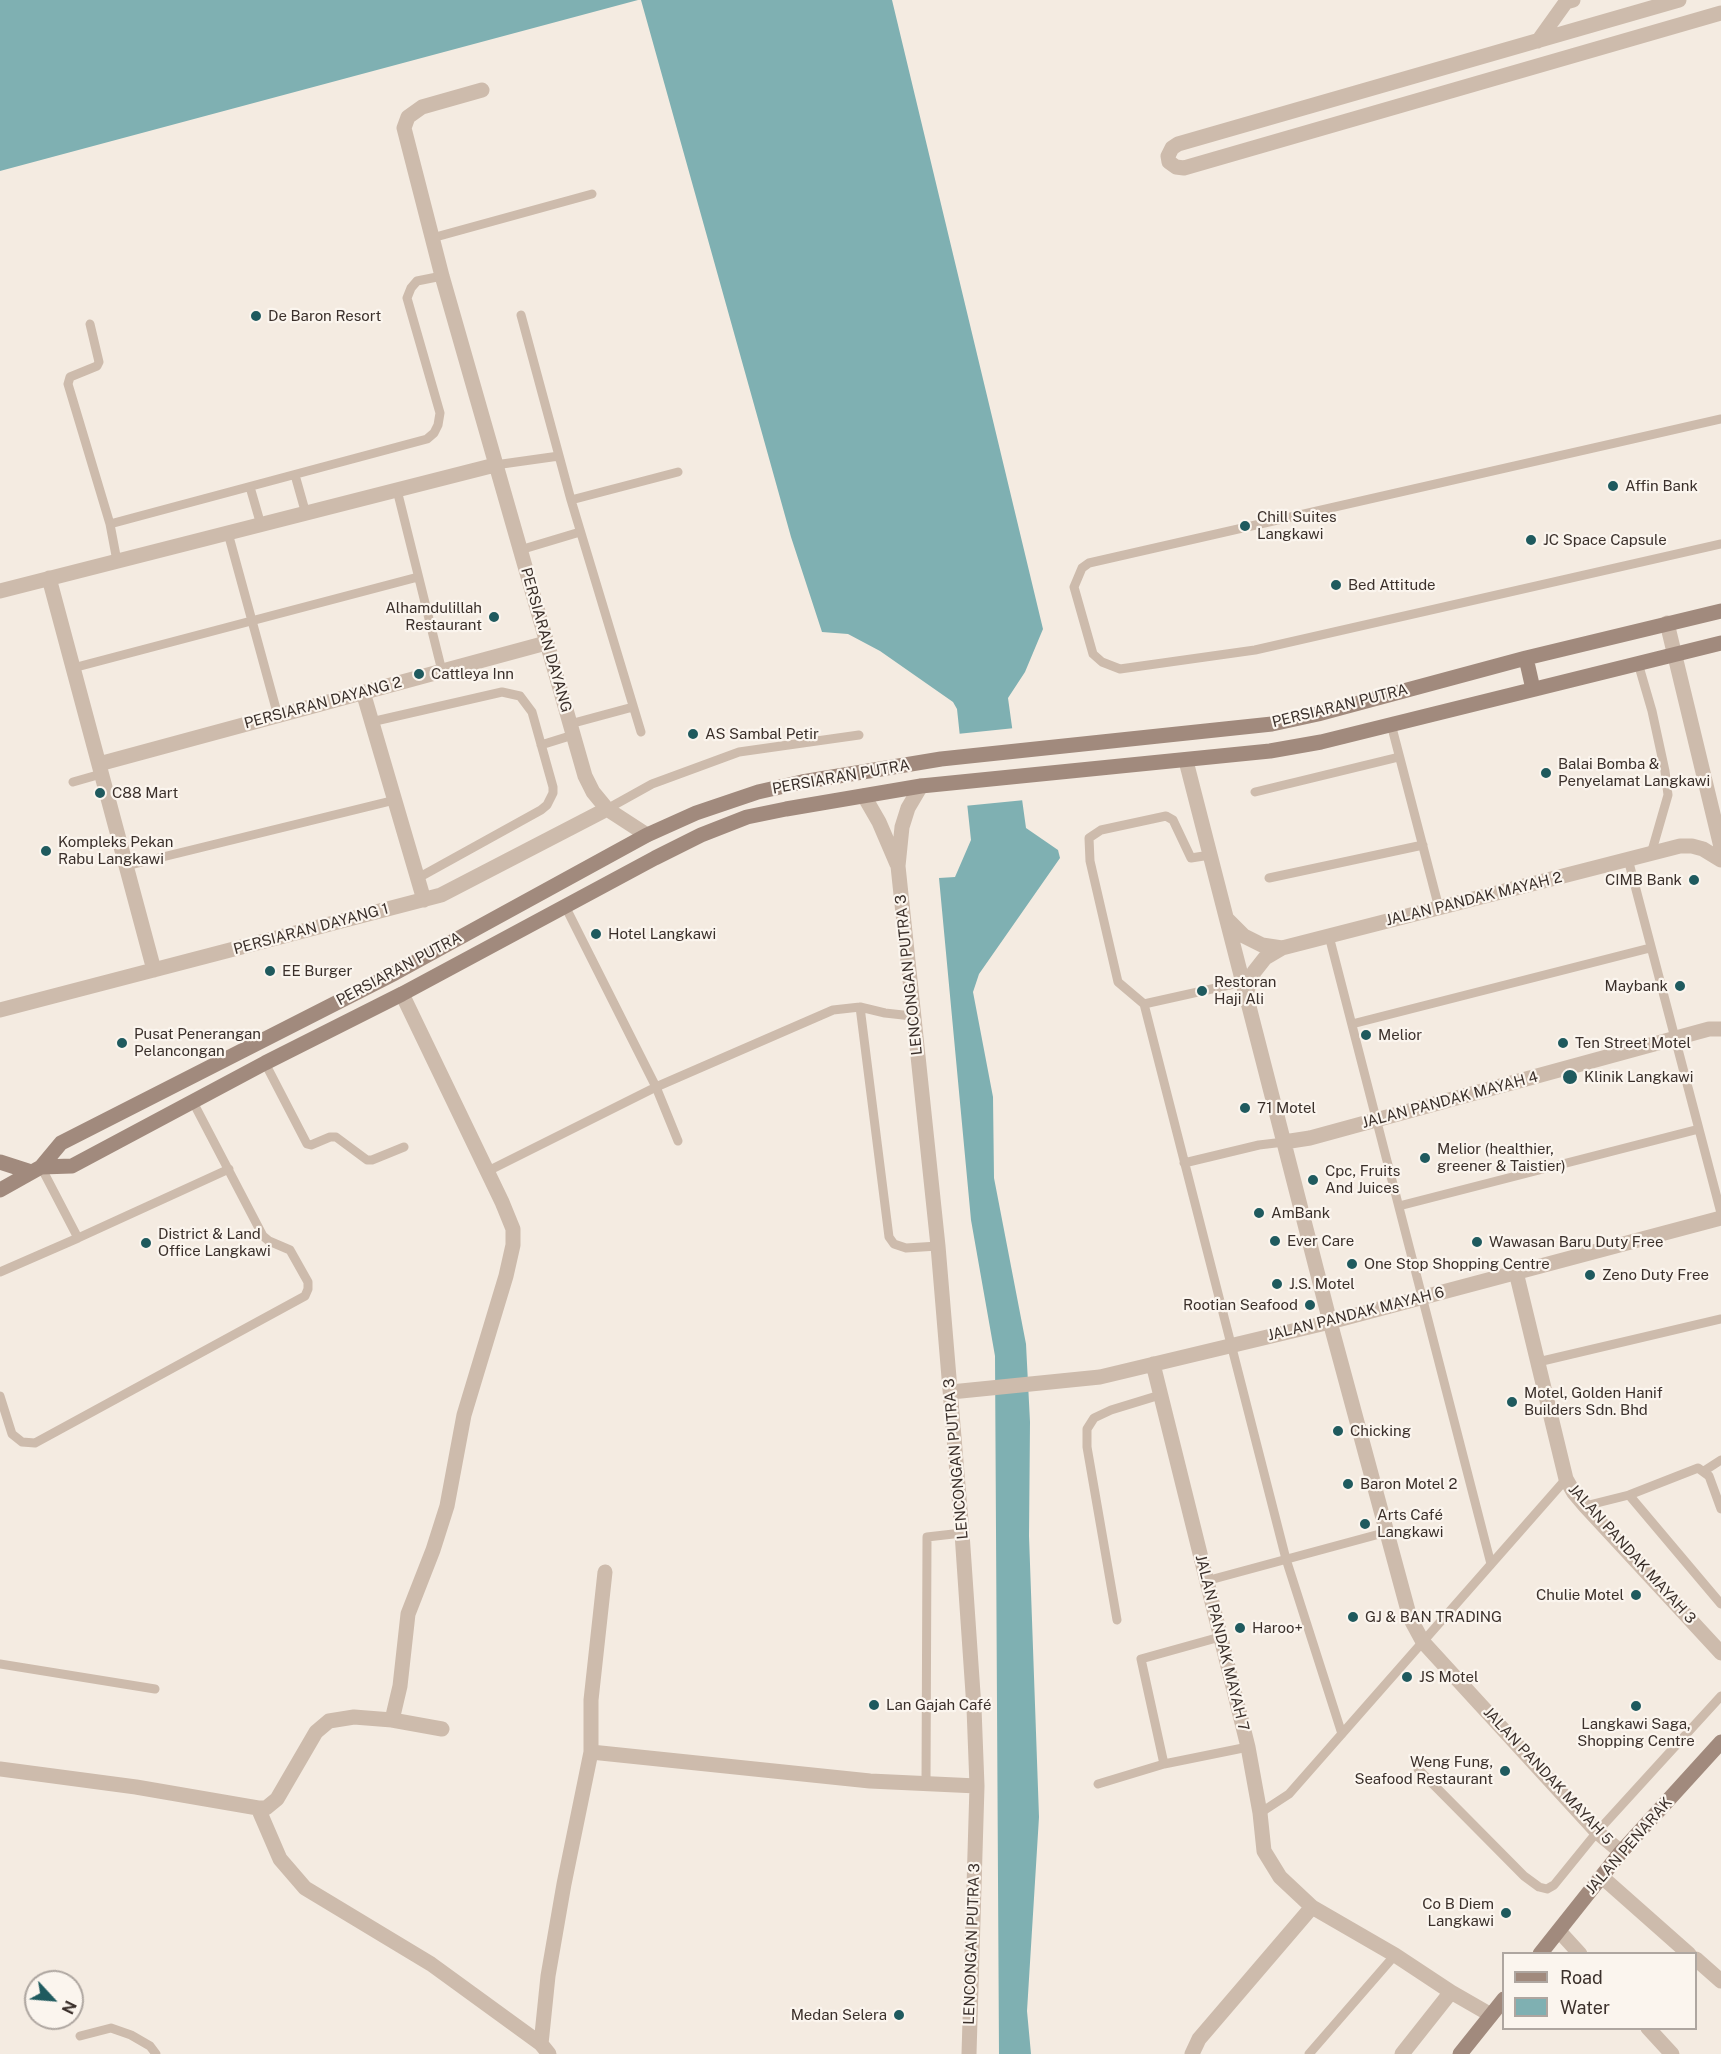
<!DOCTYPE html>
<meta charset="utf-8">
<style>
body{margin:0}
#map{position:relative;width:1721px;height:2054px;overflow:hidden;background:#f4ebe1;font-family:"Public Sans",sans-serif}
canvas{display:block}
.legend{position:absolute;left:1502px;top:1952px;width:195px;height:78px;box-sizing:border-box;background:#fbf5ee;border:2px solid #aea6a0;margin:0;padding:8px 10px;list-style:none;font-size:18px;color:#3b302b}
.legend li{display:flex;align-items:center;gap:12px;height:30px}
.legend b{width:30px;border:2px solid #aea6a0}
.north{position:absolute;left:24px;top:1970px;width:60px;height:60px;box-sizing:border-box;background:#fbf5ee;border:2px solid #aea6a0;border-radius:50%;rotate:116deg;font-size:16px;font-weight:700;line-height:24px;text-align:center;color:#3b302b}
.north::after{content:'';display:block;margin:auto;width:21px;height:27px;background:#1f5a5e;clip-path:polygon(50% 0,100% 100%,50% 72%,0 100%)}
</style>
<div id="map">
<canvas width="1721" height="2054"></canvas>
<ul class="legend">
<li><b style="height:8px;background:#a18a7d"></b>Road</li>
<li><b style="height:16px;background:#7fb0b2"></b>Water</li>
</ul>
<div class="north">N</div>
</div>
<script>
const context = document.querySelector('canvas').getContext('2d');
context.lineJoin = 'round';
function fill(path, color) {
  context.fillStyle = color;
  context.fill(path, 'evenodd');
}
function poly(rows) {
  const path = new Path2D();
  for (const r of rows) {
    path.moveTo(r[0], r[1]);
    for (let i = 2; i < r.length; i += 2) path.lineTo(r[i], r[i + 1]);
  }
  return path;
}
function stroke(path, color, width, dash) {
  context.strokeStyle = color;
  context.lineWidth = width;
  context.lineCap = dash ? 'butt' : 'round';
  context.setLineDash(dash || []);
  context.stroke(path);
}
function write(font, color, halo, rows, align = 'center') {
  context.font = font + ' "Public Sans",sans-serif';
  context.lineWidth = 4.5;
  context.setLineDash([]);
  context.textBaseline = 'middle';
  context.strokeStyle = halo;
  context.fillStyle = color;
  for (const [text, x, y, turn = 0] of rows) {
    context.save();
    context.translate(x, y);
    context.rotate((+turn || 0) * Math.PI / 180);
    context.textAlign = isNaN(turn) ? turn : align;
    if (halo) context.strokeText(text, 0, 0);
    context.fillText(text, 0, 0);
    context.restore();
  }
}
fill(poly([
 [0,0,638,0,0,171],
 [641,0,892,0,1043,629,1025,672,1008,698,1026,828,1058,850,1060,858,979,974,973,992,993,1097,994,1178,1026,1344,1030,1422,1029,1536,1039,1817,1027,2011,1031,2054,999,2054,995,1356,971,1220,939,878,955,877,971,840,957,709,953,702,880,651,848,634,822,632,791,537]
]), '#7fb0b2');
fill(poly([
 [1015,728,1025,800,964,806,957,734]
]), '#f4ebe1');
stroke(poly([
 [432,238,592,194],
 [521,315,571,500,641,732],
 [90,324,99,362,97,366,70,377,68,384,110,524,117,561],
 [1721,419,1089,563,1082,568,1074,587,1093,654,1102,662,1120,669,1255,650,1721,544],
 [495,465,559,456],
 [295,475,306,514],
 [250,487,261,525],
 [397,490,442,671],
 [571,500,678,472],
 [110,524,427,439,434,433,438,425,440,413,407,298,411,288,417,281,442,276],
 [228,533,278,716],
 [520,550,580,532],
 [1638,663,1652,711,1665,771,1668,795,1651,854],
 [73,668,418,577],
 [371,722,502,692,520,696,532,712,553,787,553,793,547,805,541,810,418,878],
 [570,724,633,707],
 [1391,724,1439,908],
 [541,745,573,735],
 [73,782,101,774],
 [1255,792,1399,757],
 [607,809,652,784,739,752,859,735],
 [1210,855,1191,858,1173,820,1166,816,1101,830,1089,838,1090,861,1118,982,1144,1004,1286,1559,1342,1734],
 [1628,859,1721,1213],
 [126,866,395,800],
 [1269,878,1423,845],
 [565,906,656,1087,678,1141],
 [1329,936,1491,1564],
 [1144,1004,1243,982],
 [860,1007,889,1237,894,1244,906,1248,938,1246],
 [1352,1024,1650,948],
 [265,1063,307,1144,311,1145,330,1137,336,1137,367,1160,372,1160,404,1147],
 [1184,1163,1259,1145,1284,1142],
 [488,1171,656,1087,833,1010,860,1007,885,1013,912,1016],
 [1399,1206,1699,1129],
 [78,1238,229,1169],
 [0,1272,78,1238,41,1167],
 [1538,1362,1721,1319],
 [0,1396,12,1434,22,1442,35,1443,305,1296,308,1289,308,1282,290,1250,269,1241,263,1236,193,1102],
 [1704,1471,1721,1460],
 [1629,1495,1721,1604],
 [1585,1506,1629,1495,1698,1468,1709,1476,1721,1509],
 [1206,1581,1387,1532],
 [1117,1620,1087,1447,1087,1429,1094,1418,1111,1410,1160,1395],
 [0,1664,155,1689],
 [1164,1764,1141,1659,1220,1637],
 [1418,1769,1524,1876,1539,1887,1547,1889,1554,1885,1597,1832,1721,1696],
 [926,1783,927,1537,962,1533],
 [1098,1784,1164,1764,1248,1747],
 [1260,1813,1289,1794,1566,1479],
 [80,2036,111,2028,131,2035,150,2046,156,2054],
 [1309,2054,1395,1955]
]), '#cdbbac', 9);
stroke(poly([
 [1679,0,1178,144,1172,148,1168,156,1169,162,1176,167,1184,168,1721,13],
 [1538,41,1566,2,1573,0],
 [482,90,422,107,408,117,404,128,442,276,585,776,593,792,607,809,647,835],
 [49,578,154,970],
 [0,591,495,465],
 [1667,623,1721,847],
 [363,692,424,900],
 [1186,761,1330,1322,1410,1618,1423,1642,1597,1832,1621,1852],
 [99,764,546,643],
 [921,786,908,808,902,827,898,866,938,1246,962,1533,974,1708,977,1786,969,2054],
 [864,796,879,822,897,864],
 [1228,920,1244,936,1262,945,1282,948],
 [1246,993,1254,972,1265,958,1282,948,1680,846,1692,846,1703,849,1721,860],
 [0,1010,441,895,607,809],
 [1284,1142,1310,1138,1709,1029,1721,1029],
 [1516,1272,1566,1479,1574,1493,1585,1506,1721,1653],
 [1153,1364,1248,1747,1260,1813,1264,1851,1280,1877,1312,1907,1199,2039,1192,2054],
 [951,1392,1100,1377,1330,1322,1721,1218],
 [392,1720,400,1686,408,1614,433,1550,447,1506,464,1415,506,1276,513,1245,513,1229,502,1202,402,994],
 [591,1752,870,1781,977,1786],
 [0,1769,136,1787,258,1808,266,1808,277,1799,316,1732,329,1721,354,1717,392,1720,442,1729],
 [258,1808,280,1859,305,1888,431,1964,541,2044,549,2054],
 [1602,1877,1689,1954],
 [1312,1907,1395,1955,1451,1992,1491,2015],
 [1559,1931,1580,1954],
 [1696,1959,1721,1981],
 [1648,2028,1672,2054],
 [541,2044,548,1976,564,1884,591,1752,591,1700,605,1572],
 [1402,2054,1451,1992]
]), '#cdbbac', 15);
stroke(poly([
 [1526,658,1533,689],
 [0,1162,31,1172],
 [41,1167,72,1166,265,1063,402,994,655,858,701,835,747,817,786,809,921,786,1270,751,1321,742,1721,643],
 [0,1190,41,1167,61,1143,395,973,647,835,696,813,758,792,802,782,941,759,1272,724,1318,714,1526,658,1721,611],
 [1540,1954,1621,1852,1721,1742],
 [1460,2054,1504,1999]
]), '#a18a7d', 15);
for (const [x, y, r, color] of [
 [256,316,6,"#1f5a5e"],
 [1613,486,6,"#1f5a5e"],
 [1245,526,6,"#1f5a5e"],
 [1531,540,6,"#1f5a5e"],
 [1336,585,6,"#1f5a5e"],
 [494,617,6,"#1f5a5e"],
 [419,674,6,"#1f5a5e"],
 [693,734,6,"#1f5a5e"],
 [1546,773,6,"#1f5a5e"],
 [100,793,6,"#1f5a5e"],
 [46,851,6,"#1f5a5e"],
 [1694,880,6,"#1f5a5e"],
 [596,934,6,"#1f5a5e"],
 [270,971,6,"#1f5a5e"],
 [1680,986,6,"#1f5a5e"],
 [1202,991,6,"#1f5a5e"],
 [1366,1035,6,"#1f5a5e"],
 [122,1043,6,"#1f5a5e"],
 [1563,1043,6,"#1f5a5e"],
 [1570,1077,8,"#1f5a5e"],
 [1245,1108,6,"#1f5a5e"],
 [1425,1158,6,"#1f5a5e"],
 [1313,1180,6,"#1f5a5e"],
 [1259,1213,6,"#1f5a5e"],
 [1275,1241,6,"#1f5a5e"],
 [1477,1242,6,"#1f5a5e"],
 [146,1243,6,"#1f5a5e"],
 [1352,1264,6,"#1f5a5e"],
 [1590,1275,6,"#1f5a5e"],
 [1277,1284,6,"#1f5a5e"],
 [1310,1305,6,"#1f5a5e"],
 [1512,1402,6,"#1f5a5e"],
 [1338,1431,6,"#1f5a5e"],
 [1348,1484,6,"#1f5a5e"],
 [1365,1524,6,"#1f5a5e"],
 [1636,1595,6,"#1f5a5e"],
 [1353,1617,6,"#1f5a5e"],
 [1240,1628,6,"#1f5a5e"],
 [1407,1677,6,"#1f5a5e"],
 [874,1705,6,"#1f5a5e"],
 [1636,1706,6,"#1f5a5e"],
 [1505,1771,6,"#1f5a5e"],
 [1506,1913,6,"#1f5a5e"],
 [899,2015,6,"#1f5a5e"]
]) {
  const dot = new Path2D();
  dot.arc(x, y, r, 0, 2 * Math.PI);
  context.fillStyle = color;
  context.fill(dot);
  stroke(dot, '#fbf5ee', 2);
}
write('15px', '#3b302b', '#fbf5ee', [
 ["De Baron Resort",268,316],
 ["Affin Bank",1625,486],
 ["Chill Suites",1257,517],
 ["Langkawi",1257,534],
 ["JC Space Capsule",1543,540],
 ["Bed Attitude",1348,585],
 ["Alhamdulillah",482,608,"right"],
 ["Restaurant",482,625,"right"],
 ["Cattleya Inn",431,674],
 ["AS Sambal Petir",705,734],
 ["Balai Bomba &",1558,764],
 ["Penyelamat Langkawi",1558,781],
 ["C88 Mart",112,793],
 ["Kompleks Pekan",58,842],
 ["Rabu Langkawi",58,859],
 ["CIMB Bank",1682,880,"right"],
 ["Hotel Langkawi",608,934],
 ["EE Burger",282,971],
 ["Restoran",1214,982],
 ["Haji Ali",1214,999],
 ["Maybank",1668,986,"right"],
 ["Pusat Penerangan",134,1034],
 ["Pelancongan",134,1051],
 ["Melior",1378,1035],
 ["Ten Street Motel",1575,1043],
 ["Klinik Langkawi",1584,1077],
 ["71 Motel",1257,1108],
 ["Melior (healthier,",1437,1149],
 ["greener & Taistier)",1437,1166],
 ["Cpc, Fruits",1325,1171],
 ["And Juices",1325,1188],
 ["AmBank",1271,1213],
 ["District & Land",158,1234],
 ["Office Langkawi",158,1251],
 ["Ever Care",1287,1241],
 ["Wawasan Baru Duty Free",1489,1242],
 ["One Stop Shopping Centre",1364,1264],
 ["Zeno Duty Free",1602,1275],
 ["J.S. Motel",1289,1284],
 ["Rootian Seafood",1298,1305,"right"],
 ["Motel, Golden Hanif",1524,1393],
 ["Builders Sdn. Bhd",1524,1410],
 ["Chicking",1350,1431],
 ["Baron Motel 2",1360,1484],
 ["Arts Café",1377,1515],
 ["Langkawi",1377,1532],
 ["Chulie Motel",1624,1595,"right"],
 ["GJ & BAN TRADING",1365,1617],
 ["Haroo+",1252,1628],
 ["JS Motel",1419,1677],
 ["Lan Gajah Café",886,1705],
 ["Langkawi Saga,",1636,1724,"center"],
 ["Shopping Centre",1636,1741,"center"],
 ["Weng Fung,",1493,1762,"right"],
 ["Seafood Restaurant",1493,1779,"right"],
 ["Co B Diem",1494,1904,"right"],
 ["Langkawi",1494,1921,"right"],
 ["Medan Selera",887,2015,"right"]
], 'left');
write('15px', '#3b302b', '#fbf5ee', [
 ["PERSIARAN DAYANG",546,640,74],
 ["PERSIARAN DAYANG 2",323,703,-15],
 ["PERSIARAN PUTRA",1340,706,-14],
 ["PERSIARAN PUTRA",841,777,-10],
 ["JALAN PANDAK MAYAH 2",1474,899,-14],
 ["PERSIARAN DAYANG 1",311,929,-15],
 ["PERSIARAN PUTRA",399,969,-28],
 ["LENCONGAN PUTRA 3",909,975,-96],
 ["JALAN PANDAK MAYAH 4",1450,1100,-15],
 ["JALAN PANDAK MAYAH 6",1356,1314,-14],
 ["LENCONGAN PUTRA 3",956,1459,-95],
 ["JALAN PANDAK MAYAH 3",1632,1554,48],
 ["JALAN PANDAK MAYAH 7",1222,1643,76],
 ["JALAN PANDAK MAYAH 5",1548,1776,47],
 ["JALAN PENARAK",1629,1846,-49],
 ["LENCONGAN PUTRA 3",972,1944,-88]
]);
</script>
